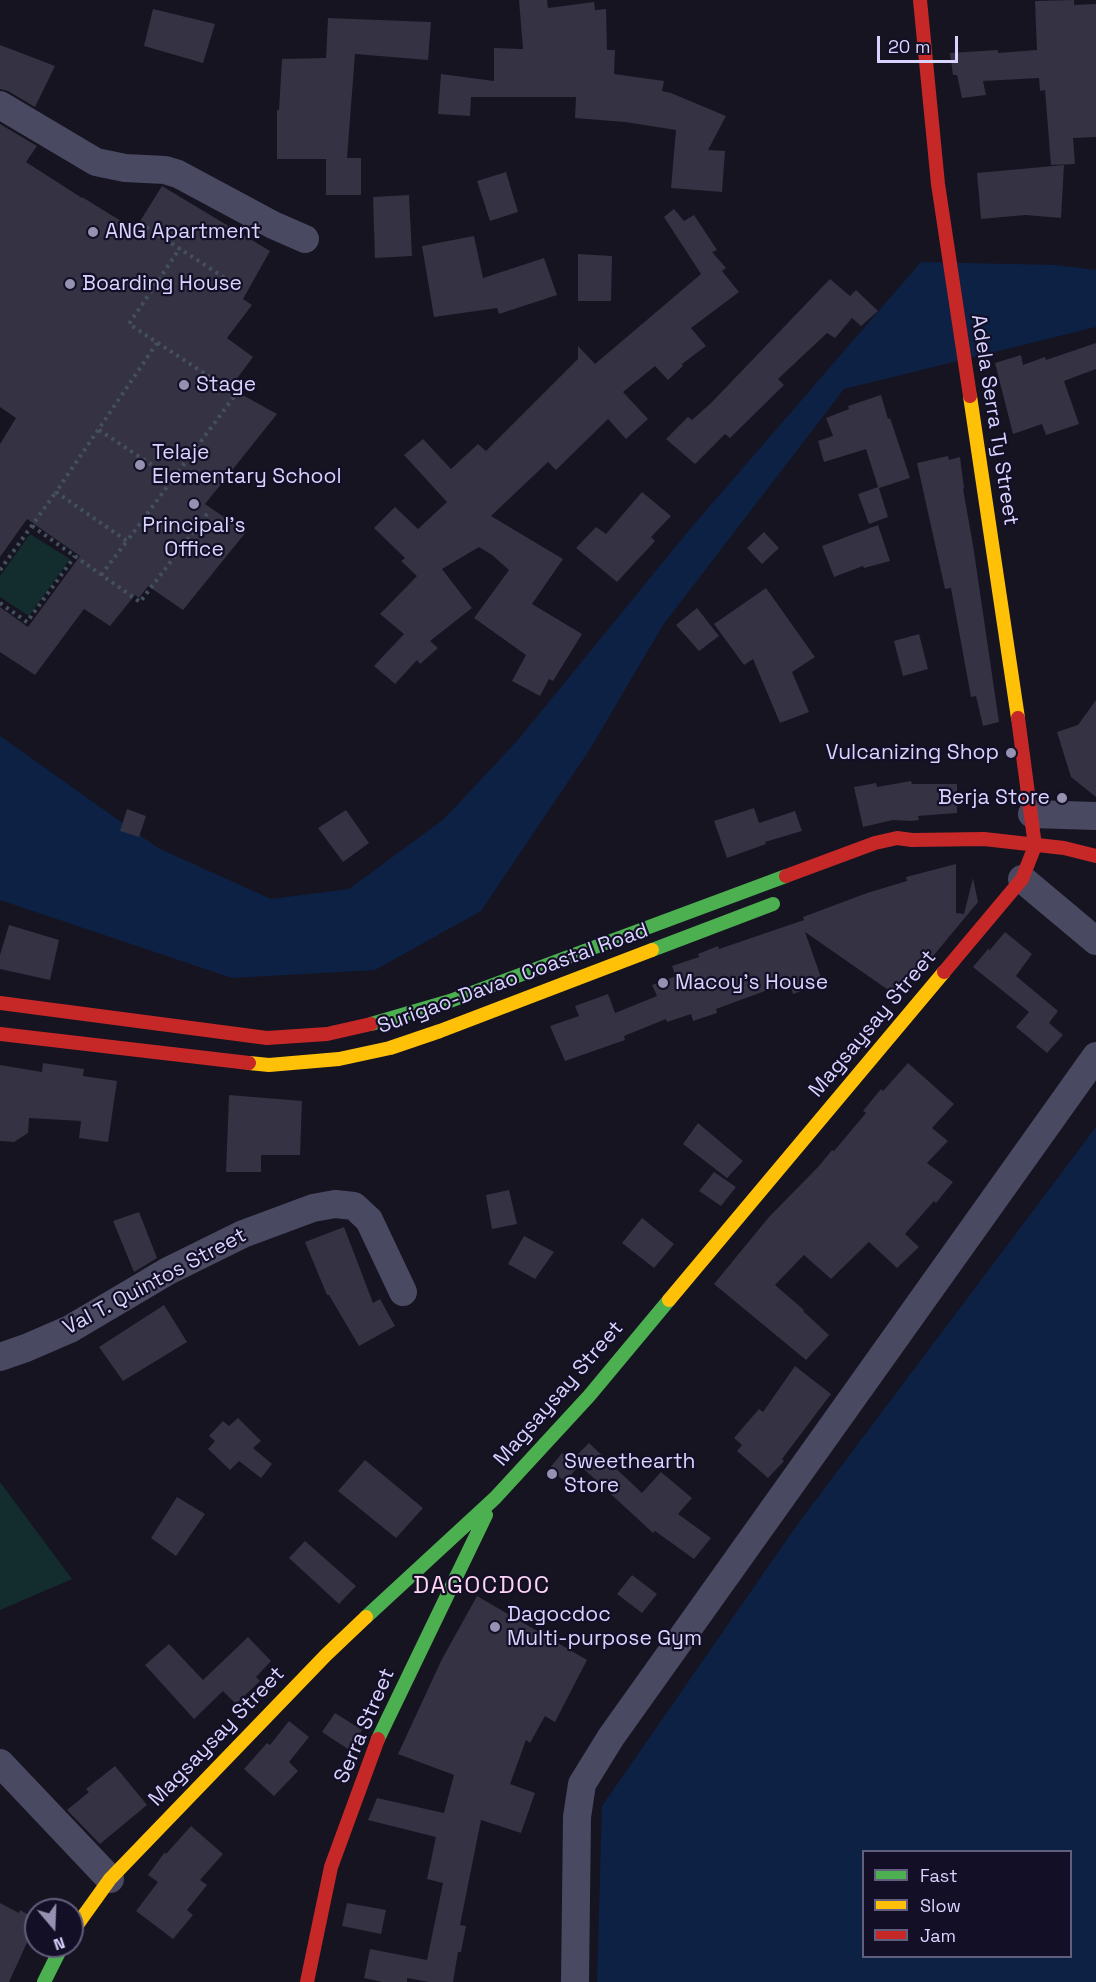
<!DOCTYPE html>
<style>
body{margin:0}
#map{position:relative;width:1096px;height:1982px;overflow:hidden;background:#161421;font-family:"Space Grotesk",sans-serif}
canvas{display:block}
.legend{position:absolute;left:862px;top:1850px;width:210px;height:108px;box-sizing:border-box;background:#130f26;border:2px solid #625e7d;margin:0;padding:8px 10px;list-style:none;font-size:18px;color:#d9d4ff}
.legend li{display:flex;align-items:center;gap:12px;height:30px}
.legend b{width:30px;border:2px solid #625e7d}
.north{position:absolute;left:24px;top:1898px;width:60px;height:60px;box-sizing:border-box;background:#130f26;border:2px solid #625e7d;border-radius:50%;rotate:161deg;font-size:16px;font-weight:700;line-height:24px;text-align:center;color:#d9d4ff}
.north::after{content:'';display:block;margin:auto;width:21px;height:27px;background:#9591b1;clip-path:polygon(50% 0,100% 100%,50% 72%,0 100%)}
.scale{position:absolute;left:877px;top:36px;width:81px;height:27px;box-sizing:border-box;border:3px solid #d9d4ff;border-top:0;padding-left:8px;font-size:18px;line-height:21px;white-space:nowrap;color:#d9d4ff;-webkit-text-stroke:4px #130f26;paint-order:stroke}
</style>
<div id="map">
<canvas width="1096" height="1982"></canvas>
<ul class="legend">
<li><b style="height:8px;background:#4caf50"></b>Fast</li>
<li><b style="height:8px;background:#ffc107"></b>Slow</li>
<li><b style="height:8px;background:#c62828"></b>Jam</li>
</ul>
<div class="north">N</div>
<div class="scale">20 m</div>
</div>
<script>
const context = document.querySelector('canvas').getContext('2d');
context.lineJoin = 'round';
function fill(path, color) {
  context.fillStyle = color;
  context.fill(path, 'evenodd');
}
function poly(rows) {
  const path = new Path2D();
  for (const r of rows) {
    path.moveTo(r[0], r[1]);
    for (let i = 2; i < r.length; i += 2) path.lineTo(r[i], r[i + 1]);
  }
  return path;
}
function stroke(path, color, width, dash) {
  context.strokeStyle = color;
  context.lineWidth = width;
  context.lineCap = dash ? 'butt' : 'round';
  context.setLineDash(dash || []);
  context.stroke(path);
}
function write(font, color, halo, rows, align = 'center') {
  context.font = font + ' "Space Grotesk",sans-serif';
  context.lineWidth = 4.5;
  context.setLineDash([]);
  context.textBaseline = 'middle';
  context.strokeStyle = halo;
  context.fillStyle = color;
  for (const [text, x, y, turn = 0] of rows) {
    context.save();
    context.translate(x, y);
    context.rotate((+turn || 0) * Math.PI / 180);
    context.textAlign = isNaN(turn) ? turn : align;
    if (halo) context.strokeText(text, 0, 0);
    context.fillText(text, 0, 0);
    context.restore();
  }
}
fill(poly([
 [30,534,70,559,29,616,0,597,0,576],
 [0,1482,72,1579,0,1610]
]), '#132c2d');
fill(poly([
 [921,262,1056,265,1096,270,1096,327,844,389,663,625,590,749,481,911,375,970,232,978,0,900,0,736,158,848,271,899,349,889,444,819,517,741,690,529],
 [1096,1127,1096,1982,597,1982,602,1806,797,1525],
 [864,1852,1070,1852,1070,1956,864,1956]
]), '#0d2144');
fill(poly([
 [519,0,547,0,548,8,594,2,595,10,606,9,607,50,615,50,614,74,664,81,662,91,671,93,726,116,708,150,725,151,722,192,671,188,676,130,625,122,575,118,576,97,471,97,470,116,438,114,441,74,494,81,494,48,523,49],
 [1074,0,1074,5,1096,4,1096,137,1073,138,1075,164,1051,165,1045,90,1040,91,1039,78,983,81,986,95,962,98,957,75,953,75,950,53,998,50,998,53,1037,50,1035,1],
 [153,9,215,24,203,63,144,46],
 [328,18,431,22,428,60,355,54,347,158,361,158,361,195,326,195,326,159,277,159,277,110,279,110,282,59,326,58],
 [0,45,55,66,35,107,8,91,0,89],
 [0,124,37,146,26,162,82,198,82,197,134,229,136,226,137,226,162,186,270,251,243,299,252,305,227,338,253,357,230,388,277,414,205,504,246,532,183,610,148,586,139,598,135,595,110,626,84,609,35,675,0,652,0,607,28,627,80,556,27,519,0,557,0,444,16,418,0,407],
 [1064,165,1061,218,1025,215,981,219,977,173],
 [506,172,518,212,490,221,477,181],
 [409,195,412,256,375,258,373,197],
 [674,209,684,221,694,215,717,250,712,252,726,268,722,271,739,292,691,328,706,346,682,364,683,366,668,380,655,366,623,392,648,419,626,439,608,419,556,470,548,462,491,516,563,559,532,604,582,634,553,681,549,679,540,696,512,681,526,655,474,618,509,570,492,555,479,547,442,569,472,608,430,641,438,648,420,664,417,660,395,684,374,666,404,634,380,614,417,576,401,561,405,558,374,528,395,507,418,529,447,502,404,455,423,439,451,469,478,444,486,451,578,359,578,346,595,364,701,274,664,217],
 [474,236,483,278,544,258,557,295,499,314,497,308,434,317,422,246],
 [578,254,612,256,611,301,578,301],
 [830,279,850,296,856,290,878,311,861,326,852,318,835,338,827,333,778,379,784,385,730,438,725,434,695,464,666,439,688,417,692,420,711,403],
 [1096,343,1096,369,1064,381,1079,424,1046,435,1042,424,1013,434,995,363,1021,355,1023,365,1045,357,1046,360],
 [881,395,888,419,890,418,910,478,879,488,888,517,869,524,858,494,878,487,866,449,824,462,818,441,833,436,826,418,849,409,848,406],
 [948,456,949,460,960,457,964,488,963,489,973,545,999,722,983,726,976,696,971,697,951,588,945,589,917,463],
 [642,492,671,516,651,537,655,541,617,582,576,548,596,527,606,534],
 [878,525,890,561,864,568,863,566,834,577,822,546],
 [764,532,779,548,762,564,747,548],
 [766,588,815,657,792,672,809,712,780,723,753,659,744,665,714,624],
 [697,608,719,636,699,651,676,625],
 [919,634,928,669,903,676,894,641],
 [1096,700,1096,797,1071,777,1057,732,1078,725],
 [911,781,912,784,957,784,957,813,918,816,919,820,912,821,893,820,863,827,854,787,876,783,877,787],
 [754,808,759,823,795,811,802,831,765,842,766,844,727,858,714,821],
 [127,809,146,816,139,837,120,831],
 [346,810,369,843,343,862,318,828],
 [956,864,956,913,964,914,973,878,978,902,914,979,911,977,897,996,805,932,823,983,793,994,790,984,765,991,716,1009,717,1013,693,1021,691,1014,667,1022,666,1019,624,1036,625,1040,565,1061,550,1026,579,1016,575,1006,608,994,615,1013,657,996,652,985,676,976,672,966,699,957,698,954,718,946,719,949,804,920,803,917,867,893,907,881,906,877],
 [9,925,59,940,50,980,0,969,0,955],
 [1005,932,1032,954,1016,976,1058,1011,1049,1023,1063,1035,1047,1053,1016,1027,1029,1012,973,967,989,948,989,951],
 [43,1063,84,1069,83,1076,117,1081,108,1142,79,1138,81,1121,29,1118,28,1133,14,1142,0,1141,0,1065,42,1072],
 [908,1063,954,1104,932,1128,948,1141,927,1163,953,1182,936,1203,934,1201,905,1234,919,1247,897,1268,869,1242,831,1279,804,1255,775,1285,804,1310,803,1311,829,1335,806,1360,714,1284,769,1217,819,1166,832,1150,834,1151,866,1113,863,1111,881,1089,883,1091],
 [229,1095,302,1101,300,1155,261,1155,261,1172,226,1172],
 [698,1123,743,1161,727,1178,683,1144],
 [714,1172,736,1187,721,1206,699,1191],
 [509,1190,517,1224,492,1229,486,1195],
 [139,1212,157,1258,134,1272,113,1221],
 [642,1218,674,1244,654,1268,622,1243],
 [344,1227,373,1303,380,1299,395,1326,359,1346,329,1295,327,1295,305,1242],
 [524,1236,554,1252,535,1279,508,1264],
 [164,1305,187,1342,123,1381,99,1347],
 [795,1366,831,1394,782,1459,784,1461,768,1478,737,1451,742,1445,734,1438,759,1409,763,1412],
 [238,1418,261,1441,253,1448,272,1464,261,1478,239,1461,230,1470,208,1449,215,1441,209,1436,223,1421,229,1426],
 [589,1443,642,1493,661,1472,692,1498,678,1514,711,1538,694,1559,655,1531,653,1533,573,1459],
 [562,1453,578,1466,566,1482,549,1469],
 [365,1460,423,1508,396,1538,338,1491],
 [177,1497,205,1514,176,1556,151,1538],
 [305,1541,356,1586,339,1604,289,1558],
 [632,1575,657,1594,642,1613,617,1594],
 [477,1596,587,1660,555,1722,545,1716,530,1743,526,1740,510,1784,535,1793,521,1833,481,1820,460,1925,466,1926,461,1952,458,1952,453,1982,429,1982,407,1978,407,1982,382,1982,364,1978,370,1949,427,1960,443,1883,427,1879,436,1837,368,1820,377,1798,444,1813,454,1775,398,1754,442,1659],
 [248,1637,271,1661,256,1677,260,1681,236,1704,223,1691,194,1719,145,1665,169,1644,203,1680],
 [335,1713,362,1730,351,1751,322,1732],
 [289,1721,309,1737,289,1762,298,1771,274,1796,244,1769,267,1743,270,1745],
 [115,1766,147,1805,100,1844,67,1810,89,1792,86,1789],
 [191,1826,223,1854,200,1880,207,1885,187,1910,193,1915,173,1939,136,1911,158,1882,148,1875,165,1852,166,1854],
 [0,1903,19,1913,20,1910,36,1919,36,1923,9,1982,0,1982],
 [347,1903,386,1910,381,1934,342,1926]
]), '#343243');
stroke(poly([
 [140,223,242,289],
 [157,343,56,492,127,541,236,394,129,324,180,248],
 [99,430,173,479],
 [32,526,140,602,210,510],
 [0,570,56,492],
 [101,575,127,541],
 [0,603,27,622,75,556]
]), '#44505f', 4, [3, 4.5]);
stroke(poly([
 [0,105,96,162,125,168,165,170,178,174,273,225,305,239],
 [1032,814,1096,816],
 [1022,879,1096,941],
 [0,1357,26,1348,70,1329,168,1271,243,1234,313,1208,335,1204,354,1206,369,1220,403,1292],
 [0,1763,110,1879],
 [575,1982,577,1817,582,1784,611,1737,1096,1056]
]), '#4a4962', 28);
stroke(poly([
 [652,950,773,904],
 [371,1024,450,1001,786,876],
 [366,1617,495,1498,589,1396,669,1300],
 [378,1739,486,1515],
 [44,1982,62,1946]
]), '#4caf50', 14);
stroke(poly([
 [970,396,1018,718],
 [249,1063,269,1065,339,1059,390,1048,440,1031,652,950],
 [669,1300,944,972],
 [72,1932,110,1879,326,1655,366,1617]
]), '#ffc107', 14);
stroke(poly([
 [920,0,938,184,970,396],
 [786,876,875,843,897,838,912,840,984,839,1064,848,1096,856],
 [944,972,1022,879,1035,846,1018,718],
 [0,1003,267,1038,327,1034,371,1024],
 [0,1034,249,1063],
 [307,1982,331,1867,378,1739]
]), '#c62828', 14);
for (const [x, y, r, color] of [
 [93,232,6,"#9591b1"],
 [70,284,6,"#9591b1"],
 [184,385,6,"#9591b1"],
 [140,465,6,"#9591b1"],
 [194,504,6,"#9591b1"],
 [1011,753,6,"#9591b1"],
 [1062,798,6,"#9591b1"],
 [663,983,6,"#9591b1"],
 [552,1474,6,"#9591b1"],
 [495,1627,6,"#9591b1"]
]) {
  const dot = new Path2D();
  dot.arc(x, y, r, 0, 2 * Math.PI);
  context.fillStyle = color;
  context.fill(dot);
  stroke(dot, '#130f26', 2);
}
write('21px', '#d9d4ff', '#130f26', [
 ["ANG Apartment",105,232],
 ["Boarding House",82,284],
 ["Stage",196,385],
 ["Telaje",152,453],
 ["Elementary School",152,477],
 ["Principal's",194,526,"center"],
 ["Office",194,550,"center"],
 ["Vulcanizing Shop",999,753,"right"],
 ["Berja Store",1050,798,"right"],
 ["Macoy's House",675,983],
 ["Sweethearth",564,1462],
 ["Store",564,1486],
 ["Dagocdoc",507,1615],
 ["Multi-purpose Gym",507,1639]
], 'left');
write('21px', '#d9d4ff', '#130f26', [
 ["Adela Serra Ty Street",994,420,81],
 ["Surigao-Davao Coastal Road",513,979,-20],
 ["Magsaysay Street",873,1024,-50],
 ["Val T. Quintos Street",155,1282,-28],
 ["Magsaysay Street",559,1394,-49],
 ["Serra Street",365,1726,-67],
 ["Magsaysay Street",217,1737,-46]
]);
context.letterSpacing = '1.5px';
write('24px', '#ffd6f0', '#130f26', [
 ["DAGOCDOC",482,1586]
]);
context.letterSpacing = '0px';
</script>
